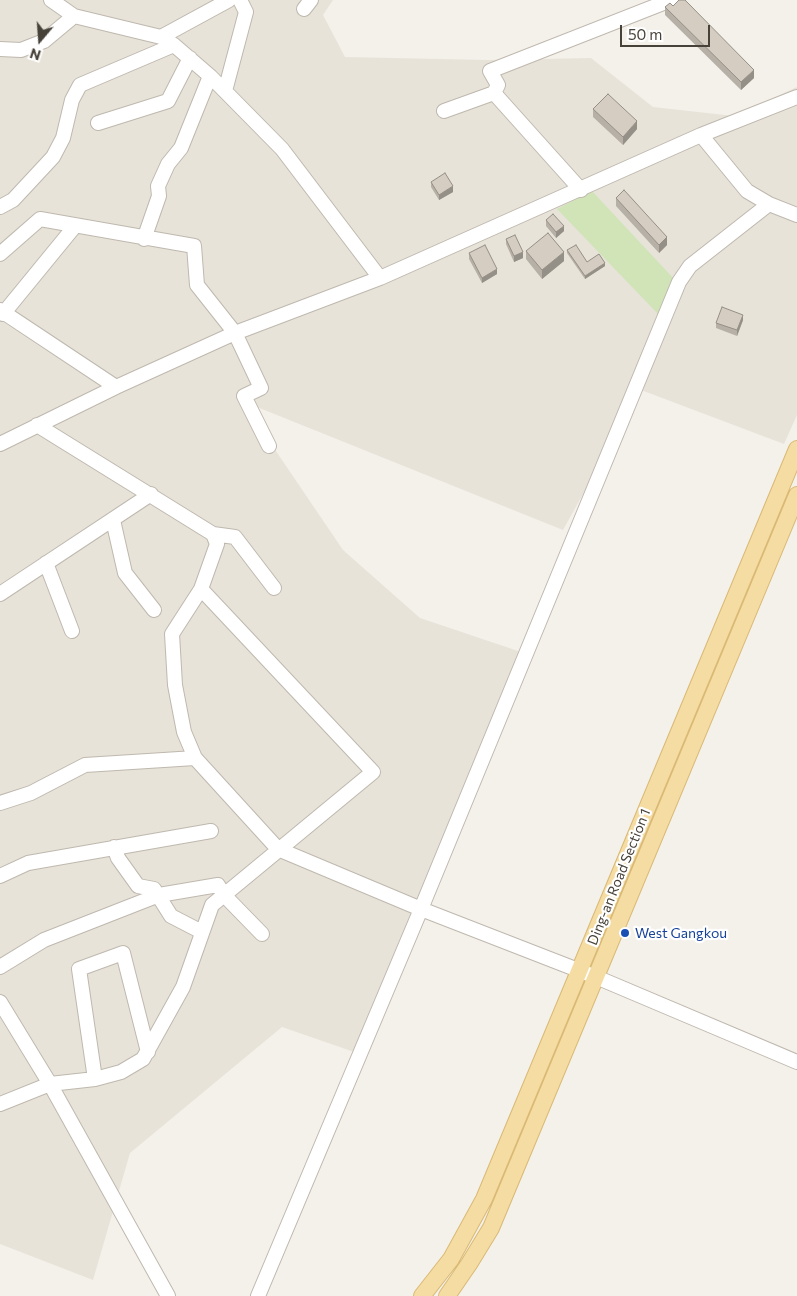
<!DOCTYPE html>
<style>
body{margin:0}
#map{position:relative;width:797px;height:1296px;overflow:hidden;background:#f4f1eb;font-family:Commissioner,sans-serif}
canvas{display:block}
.north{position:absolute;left:15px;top:15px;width:50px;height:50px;-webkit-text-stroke:4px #fff;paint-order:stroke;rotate:198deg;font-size:14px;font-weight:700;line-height:20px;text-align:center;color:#474239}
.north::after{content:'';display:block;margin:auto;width:18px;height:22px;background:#474239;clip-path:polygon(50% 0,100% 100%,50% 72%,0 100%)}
.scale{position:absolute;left:620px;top:25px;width:90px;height:22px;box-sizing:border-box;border:2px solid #474239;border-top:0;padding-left:6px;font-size:15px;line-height:18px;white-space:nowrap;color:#474239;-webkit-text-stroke:4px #fff;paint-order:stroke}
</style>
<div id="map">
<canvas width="797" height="1296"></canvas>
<div class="north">N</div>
<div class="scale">50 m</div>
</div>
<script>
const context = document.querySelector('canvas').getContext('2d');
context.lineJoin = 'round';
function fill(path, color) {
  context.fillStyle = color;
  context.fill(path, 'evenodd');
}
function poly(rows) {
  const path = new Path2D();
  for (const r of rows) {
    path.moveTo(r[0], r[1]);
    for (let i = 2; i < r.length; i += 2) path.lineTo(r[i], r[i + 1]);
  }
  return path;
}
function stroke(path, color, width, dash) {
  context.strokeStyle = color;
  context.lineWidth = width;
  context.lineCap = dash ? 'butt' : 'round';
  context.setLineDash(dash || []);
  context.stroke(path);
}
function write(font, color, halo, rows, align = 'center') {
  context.font = font + ' Commissioner,sans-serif';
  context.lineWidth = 4.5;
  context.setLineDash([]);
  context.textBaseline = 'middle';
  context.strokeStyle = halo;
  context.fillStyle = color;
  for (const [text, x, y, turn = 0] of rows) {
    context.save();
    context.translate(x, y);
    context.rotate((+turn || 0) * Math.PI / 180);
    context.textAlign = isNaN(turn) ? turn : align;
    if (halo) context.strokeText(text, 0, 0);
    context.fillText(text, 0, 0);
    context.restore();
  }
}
fill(poly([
 [0,0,333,0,323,15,345,57,488,60,591,58,653,107,734,116,797,87,797,415,784,444,641,390,563,530,242,401,343,550,420,618,530,655,357,1053,282,1027,130,1153,93,1280,0,1244]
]), '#e7e3d9');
fill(poly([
 [592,191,675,280,659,315,557,209]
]), '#d1e4b8');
const minor = poly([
 [51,0,74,16,161,37,174,45,210,76,282,149,380,278],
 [304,9,311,0],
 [161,37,229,0],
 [0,49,21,50,44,41,74,16],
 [225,91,246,12,240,0],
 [444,111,494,93],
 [98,123,168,101,190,58],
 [701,135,747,191,769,204,797,215],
 [581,190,494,93,498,85,490,71,671,0],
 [0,207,13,200,53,157,63,138,72,100,80,85,174,45],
 [144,239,159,196,158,186,168,164,181,148,210,76],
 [0,254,40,219,194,246,197,285,235,333,261,388,244,396,269,446],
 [0,310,116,387],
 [3,314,75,226],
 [37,425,213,534,217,544,201,589,172,634,175,685,184,732,195,758,278,849,421,909,596,977,797,1062],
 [0,444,116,387,235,333,380,278,701,135,797,97],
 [113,520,125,573,154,610],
 [213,534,235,537,274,588],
 [46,563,72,631],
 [0,594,151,494],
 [0,803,31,793,85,765,195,758],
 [114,847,118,858,138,886,154,889,171,916,202,932],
 [0,876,28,863,211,831],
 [0,967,44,940,159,895,218,885,224,895,262,934],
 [0,1002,50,1084,168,1296],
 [95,1079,79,969,123,953,148,1052],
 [0,1104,50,1084,95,1079,121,1072,143,1059,183,987,212,905,373,772,201,589],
 [258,1296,421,909,679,282,690,266,769,204]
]);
const major = poly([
 [422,1296,451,1259,484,1199,797,449],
 [447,1296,469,1264,491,1228,797,495]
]);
stroke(minor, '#bfb8ae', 16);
stroke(major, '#d9b974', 18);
stroke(minor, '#fff', 14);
stroke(major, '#f5dca3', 16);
fill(poly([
 [665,7,754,78,741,90,665,15],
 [593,109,637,129,623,145,593,117],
 [431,182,453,192,439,200,431,187],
 [616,198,667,245,659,253,616,206],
 [546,220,564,231,556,238,546,226],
 [506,239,523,258,514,262,506,244],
 [567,250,587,262,605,266,585,279,567,253],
 [526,251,564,261,542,279,526,259],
 [469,253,497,274,482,283,469,259],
 [743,320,737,336,716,328,716,323]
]), '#b7b0a6');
fill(poly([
 [754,70,754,78,741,90,741,82],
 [637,121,637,129,623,145,623,137],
 [453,186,453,192,439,200,439,195],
 [564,226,564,231,556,238,556,232],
 [667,237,667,245,659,253,659,245],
 [523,252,523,258,514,262,514,256],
 [564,252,564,261,542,279,542,270],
 [605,263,605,266,585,279,585,276],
 [497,269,497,274,482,283,482,278],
 [743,315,743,320,737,336,737,330]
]), '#959087');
const building = poly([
 [679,0,685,0,754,70,741,82,665,7,670,3,673,6,679,0],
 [608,94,637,121,623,137,593,109,608,94],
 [445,173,453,186,439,195,431,182,445,173],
 [624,190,667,237,659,245,616,198,624,190],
 [553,214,564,226,556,232,546,220,553,214],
 [548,233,564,252,542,270,526,251,548,233],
 [515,235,523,252,514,256,506,239,515,235],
 [485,245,497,269,482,278,469,253,485,245],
 [576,245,587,262,599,254,605,263,585,276,567,250,576,245],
 [722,307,743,315,737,330,716,323,722,307]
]);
fill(building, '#d5cdc1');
stroke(building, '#959087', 1);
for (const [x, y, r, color] of [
 [625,933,5,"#1a4fb4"]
]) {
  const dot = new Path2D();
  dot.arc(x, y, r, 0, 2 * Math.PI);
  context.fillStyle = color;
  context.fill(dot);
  stroke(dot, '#fff', 2);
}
write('14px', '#474239', '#fff', [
 ["Ding-an Road Section 1",619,877,-68]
]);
write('14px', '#164399', '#fff', [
 ["West Gangkou",635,933]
], 'left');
</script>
